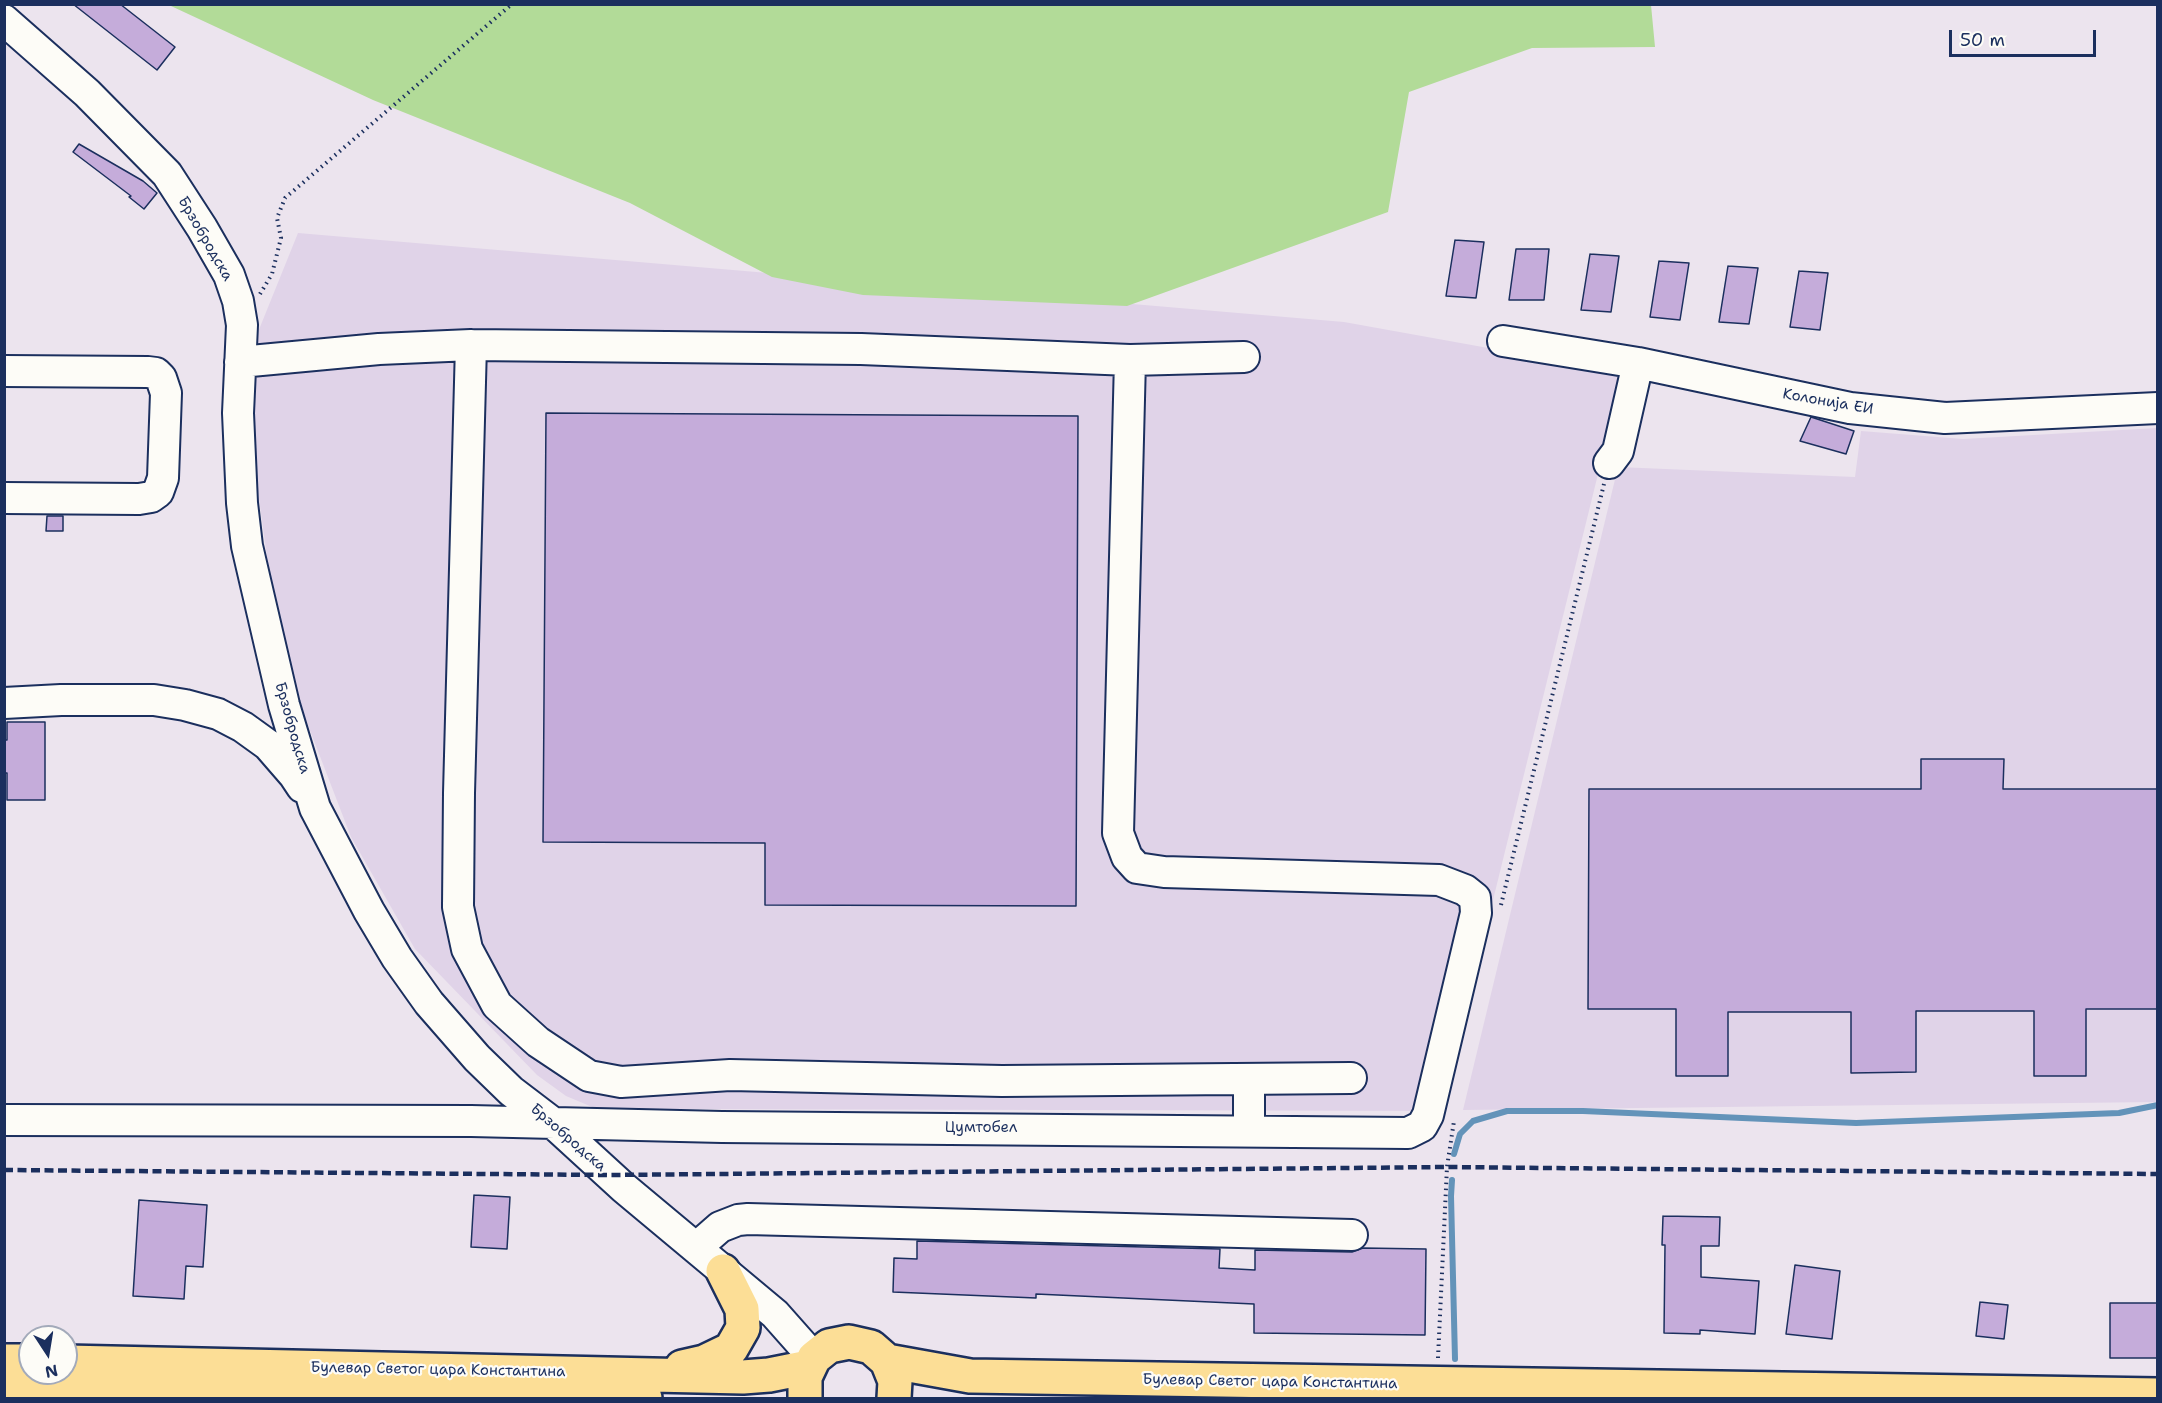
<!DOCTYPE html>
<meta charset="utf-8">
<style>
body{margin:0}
#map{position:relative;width:2162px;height:1403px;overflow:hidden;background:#ece4ee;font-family:"Shantell Sans",sans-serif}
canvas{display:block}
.frame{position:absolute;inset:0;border:6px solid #1b2f5e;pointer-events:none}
.north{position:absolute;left:18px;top:1325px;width:60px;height:60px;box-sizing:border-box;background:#fdfcf7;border:2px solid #a3aaba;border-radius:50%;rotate:168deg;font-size:16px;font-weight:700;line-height:24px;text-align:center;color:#1b2f5e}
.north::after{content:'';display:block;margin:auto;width:21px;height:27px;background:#1b2f5e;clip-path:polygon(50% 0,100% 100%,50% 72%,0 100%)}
.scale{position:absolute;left:1949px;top:30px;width:147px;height:27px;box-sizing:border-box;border:3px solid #1b2f5e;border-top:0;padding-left:8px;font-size:18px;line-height:21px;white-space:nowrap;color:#1b2f5e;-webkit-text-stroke:4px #fdfcf7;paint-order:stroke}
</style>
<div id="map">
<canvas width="2162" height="1403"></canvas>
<div class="frame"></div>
<div class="north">N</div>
<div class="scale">50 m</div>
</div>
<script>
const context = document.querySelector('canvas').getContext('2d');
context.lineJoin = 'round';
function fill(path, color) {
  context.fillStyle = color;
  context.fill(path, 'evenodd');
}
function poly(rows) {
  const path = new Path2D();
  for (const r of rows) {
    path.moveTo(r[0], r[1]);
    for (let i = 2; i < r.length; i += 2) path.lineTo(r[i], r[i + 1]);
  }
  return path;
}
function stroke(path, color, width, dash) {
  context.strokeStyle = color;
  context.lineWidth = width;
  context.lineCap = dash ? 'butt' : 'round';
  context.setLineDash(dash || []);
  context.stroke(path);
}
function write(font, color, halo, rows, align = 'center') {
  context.font = font + ' "Shantell Sans",sans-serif';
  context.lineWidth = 4.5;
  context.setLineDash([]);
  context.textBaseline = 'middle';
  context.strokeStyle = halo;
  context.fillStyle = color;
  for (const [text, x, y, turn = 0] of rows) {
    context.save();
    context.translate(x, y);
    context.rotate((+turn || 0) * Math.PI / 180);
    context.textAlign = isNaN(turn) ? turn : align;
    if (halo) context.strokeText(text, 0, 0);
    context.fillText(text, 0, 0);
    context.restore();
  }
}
fill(poly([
 [298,233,1344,322,1627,373,1600,466,1441,1111,684,1109,627,1112,597,1109,566,1096,537,1075,415,949,351,837,301,707,270,579,253,455,256,337],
 [2157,428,2157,1102,1463,1110,1618,467,1855,477,1861,431,1963,439]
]), '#e0d3e8');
fill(poly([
 [1651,5,1655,47,1532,48,1409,92,1388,212,1127,306,863,295,772,277,630,203,373,100,171,6,164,5]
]), '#b2db98');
stroke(poly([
 [1454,1154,1460,1134,1473,1121,1507,1111,1583,1111,1856,1123,2119,1113,2158,1105],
 [1452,1180,1451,1196,1455,1359]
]), '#6393b9', 6);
const building = poly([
 [73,4,120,4,175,47,157,70,73,4],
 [79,144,143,181,157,193,144,209,129,197,131,196,73,152,79,144],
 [1455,240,1484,242,1476,298,1446,296,1455,240],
 [1516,249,1549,249,1544,300,1509,300,1516,249],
 [1590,254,1619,256,1611,312,1581,310,1590,254],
 [1659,261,1689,263,1680,320,1650,317,1659,261],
 [1728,266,1758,268,1749,324,1719,322,1728,266],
 [1799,271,1828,273,1820,330,1790,327,1799,271],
 [546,413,1078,416,1076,906,765,905,765,843,543,842,546,413],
 [1811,417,1854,431,1846,454,1800,441,1811,417],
 [47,516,63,516,63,531,46,531,47,516],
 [7,722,45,722,45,800,7,800,7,773,4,773,4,740,7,740,7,722],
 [1921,759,2004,759,2003,789,2157,789,2157,1009,2086,1009,2086,1076,2034,1076,2034,1011,1916,1011,1916,1072,1851,1073,1851,1012,1728,1012,1728,1076,1676,1076,1676,1009,1588,1009,1589,789,1921,789,1921,759],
 [474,1195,510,1197,507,1249,471,1247,474,1195],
 [139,1200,207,1205,203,1267,186,1266,184,1299,133,1296,139,1200],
 [1663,1216,1720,1217,1719,1246,1701,1246,1701,1277,1759,1281,1755,1334,1700,1330,1700,1334,1664,1333,1665,1245,1662,1245,1663,1216],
 [917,1241,1220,1249,1219,1268,1255,1270,1255,1250,1352,1252,1363,1248,1426,1249,1425,1335,1254,1333,1254,1304,1036,1294,1036,1298,893,1292,894,1258,917,1259,917,1241],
 [1795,1265,1840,1271,1832,1339,1786,1334,1795,1265],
 [1980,1302,2008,1305,2004,1339,1976,1336,1980,1302],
 [2110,1303,2157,1303,2157,1358,2110,1358,2110,1303]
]);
fill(building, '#c5acda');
stroke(building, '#1b2f5e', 1.5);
const minor = poly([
 [4,20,87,93,167,174,202,228,229,275,238,301,242,325,238,413,242,503,247,546,284,705,315,808,369,911,397,958,429,1003,477,1058,511,1091,553,1123,624,1188,775,1314,814,1358],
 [1503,341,1638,363,1850,408,1945,418,2158,408],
 [471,345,459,793,458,907,467,949,497,1005,538,1042,589,1076,621,1082,730,1075,1002,1081,1351,1078],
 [240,362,379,349,471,345,861,349,1130,360,1244,357],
 [4,371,148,372,156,373,161,378,166,393,163,478,158,492,151,497,139,499,4,498],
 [1609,463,1618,451,1638,363],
 [4,703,61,700,154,700,185,705,218,714,243,727,268,745,294,775,302,787],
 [4,1120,471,1121,722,1127,1408,1133,1422,1126,1428,1115,1476,913,1475,898,1465,890,1439,880,1164,872,1137,868,1127,857,1118,833,1130,360],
 [1249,1130,1249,1079],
 [696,1248,720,1227,738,1220,748,1219,1352,1235]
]);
const major = poly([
 [4,1361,30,1361],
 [887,1361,970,1376,2158,1395],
 [66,1362,743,1377,769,1375,809,1367],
 [682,1367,704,1362,731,1349,743,1328,742,1309,723,1271],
 [4,1388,645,1398],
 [805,1398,805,1377,814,1358,829,1346,849,1342,871,1347,887,1361,895,1381,894,1398]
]);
stroke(minor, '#1b2f5e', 34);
stroke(major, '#1b2f5e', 38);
stroke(poly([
 [260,294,272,274,281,238,277,218,285,198,512,4],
 [1501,905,1604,484],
 [1438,1358,1447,1167,1454,1121]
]), '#1b2f5e', 4, [1.5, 4.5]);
stroke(minor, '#fdfcf7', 30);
stroke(major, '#fcde96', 33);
stroke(poly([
 [4,1170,611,1175,1447,1167,2158,1174]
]), '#1b2f5e', 4.5, [9, 4.5]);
write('15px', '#1b2f5e', '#fdfcf7', [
 ["Брзобродска",205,239,60],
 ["Колонија ЕИ",1828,402,10],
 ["Брзобродска",292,728,74],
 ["Цумтобел",981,1128],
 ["Брзобродска",568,1138,41],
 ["Булевар Светог цара Константина",438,1370,1],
 ["Булевар Светог цара Константина",1270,1382,1]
]);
</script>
